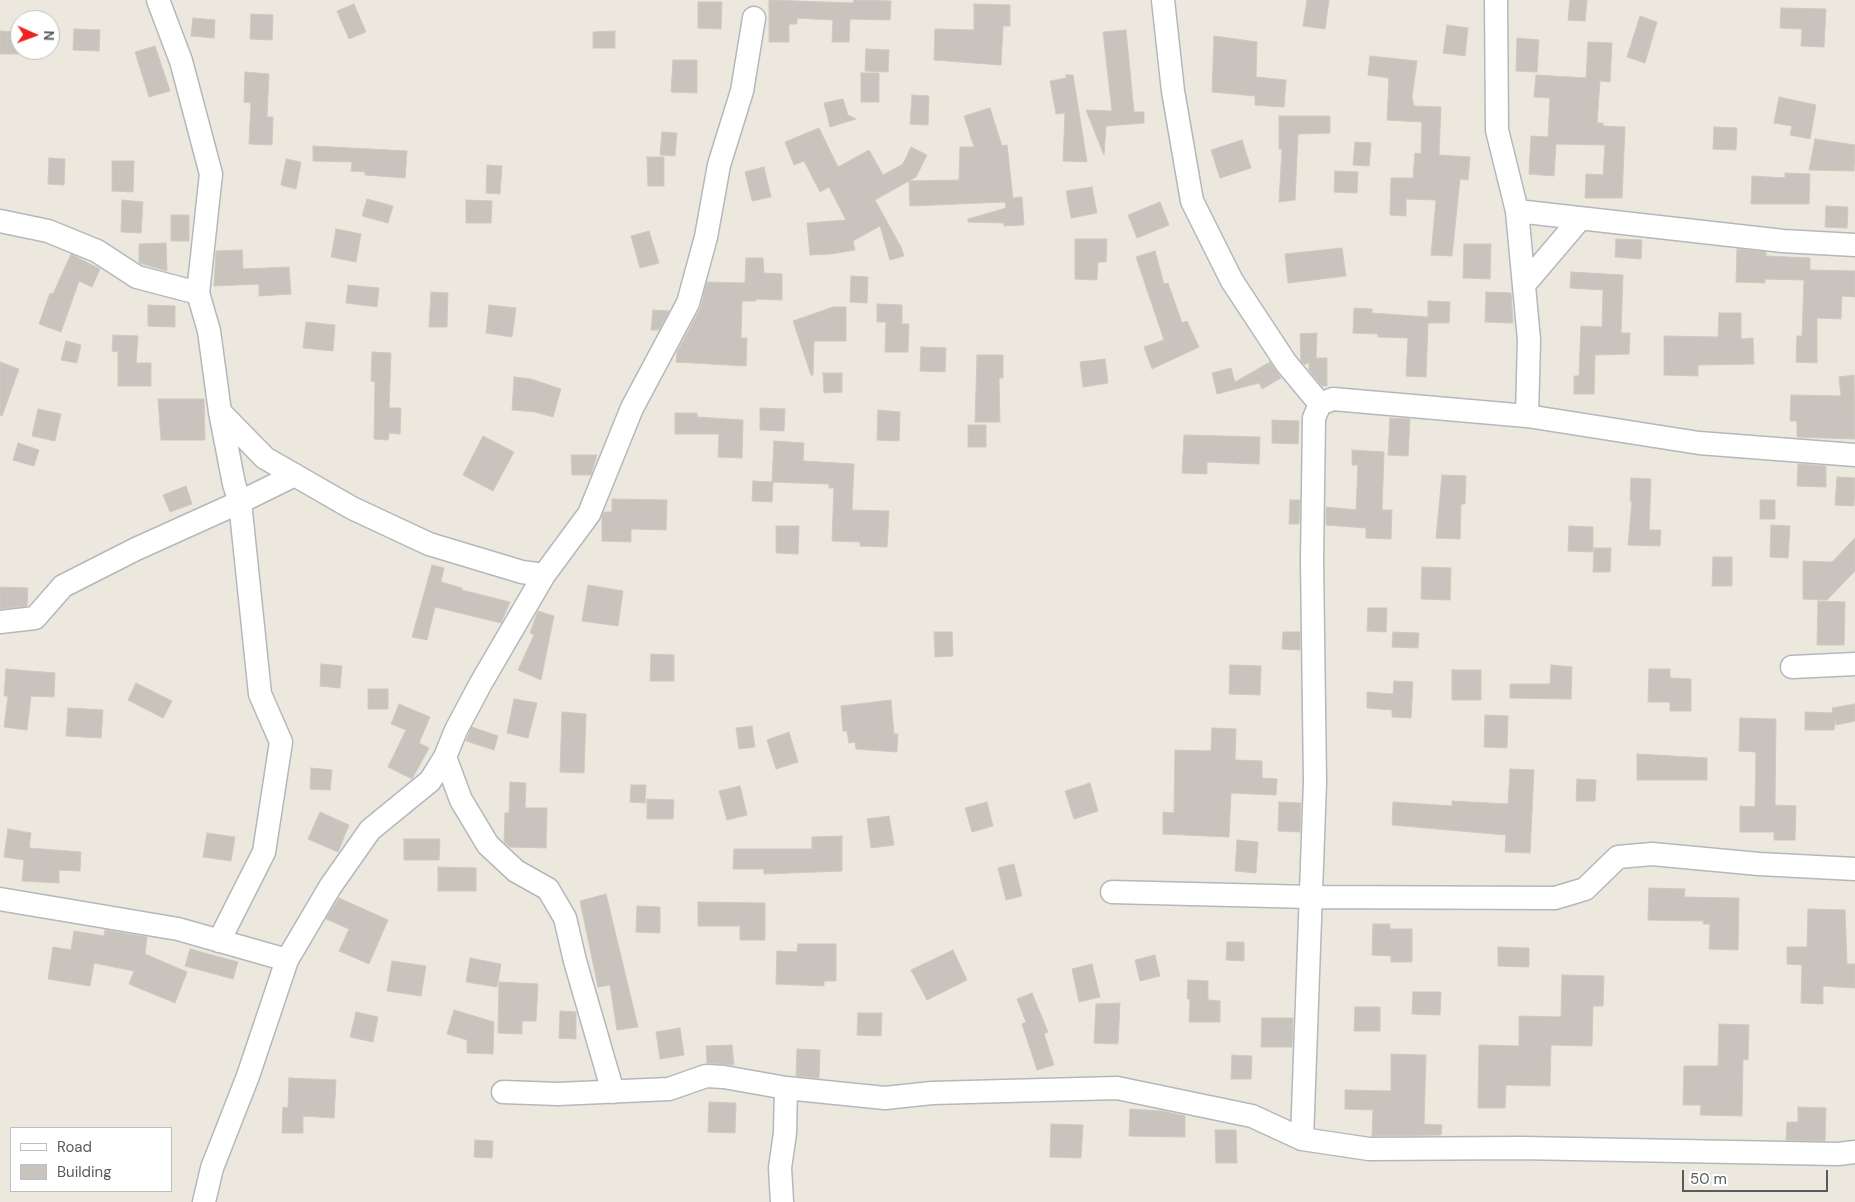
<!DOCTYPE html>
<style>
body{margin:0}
#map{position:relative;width:1855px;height:1202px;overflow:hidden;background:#ece8de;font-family:"DM Sans",sans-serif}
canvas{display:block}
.legend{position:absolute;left:10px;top:1127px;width:162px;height:65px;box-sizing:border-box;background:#fff;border:1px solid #bcbebf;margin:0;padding:6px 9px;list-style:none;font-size:15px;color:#575c60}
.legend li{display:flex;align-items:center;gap:10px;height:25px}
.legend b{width:25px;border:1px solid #bcbebf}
.north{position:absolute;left:10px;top:10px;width:50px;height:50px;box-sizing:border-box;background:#fff;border:1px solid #bcbebf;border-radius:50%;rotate:92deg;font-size:14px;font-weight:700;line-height:20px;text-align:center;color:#575c60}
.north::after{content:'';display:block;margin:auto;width:18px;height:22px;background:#f02320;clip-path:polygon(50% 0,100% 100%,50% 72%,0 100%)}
.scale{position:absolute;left:1682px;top:1170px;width:146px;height:22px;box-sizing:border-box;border:2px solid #575c60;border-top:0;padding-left:6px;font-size:15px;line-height:18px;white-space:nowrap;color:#575c60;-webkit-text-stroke:4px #fff;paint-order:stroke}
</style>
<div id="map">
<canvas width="1855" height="1202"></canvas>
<ul class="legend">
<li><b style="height:6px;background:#fff"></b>Road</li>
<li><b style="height:14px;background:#c8c4bd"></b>Building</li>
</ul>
<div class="north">N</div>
<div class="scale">50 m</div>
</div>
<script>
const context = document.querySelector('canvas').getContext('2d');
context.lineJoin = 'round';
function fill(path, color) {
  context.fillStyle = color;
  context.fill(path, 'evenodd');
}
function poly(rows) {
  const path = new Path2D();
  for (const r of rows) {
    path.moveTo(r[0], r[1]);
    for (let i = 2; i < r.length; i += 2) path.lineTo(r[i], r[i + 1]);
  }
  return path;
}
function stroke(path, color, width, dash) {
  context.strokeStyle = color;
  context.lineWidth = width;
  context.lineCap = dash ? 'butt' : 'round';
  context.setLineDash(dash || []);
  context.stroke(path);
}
const building = poly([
 [769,0,853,3,854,0,891,1,890,20,850,19,849,42,832,42,833,20,797,18,797,24,789,24,789,42,769,42,769,0],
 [1307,0,1329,0,1325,29,1303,26,1307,0],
 [1570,0,1587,0,1585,21,1568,20,1570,0],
 [698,2,722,2,721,29,698,28,698,2],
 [354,4,366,32,349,39,337,11,354,4],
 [974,4,1010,5,1010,26,1003,26,1001,65,934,60,935,29,974,30,974,4],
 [1781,8,1826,9,1824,47,1801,46,1802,29,1780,28,1781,8],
 [251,14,273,15,272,40,250,39,251,14],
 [1640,16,1657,22,1645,63,1627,57,1640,16],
 [193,18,215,20,214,38,191,36,193,18],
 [1447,25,1468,28,1465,56,1443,53,1447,25],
 [74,29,100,30,99,51,73,50,74,29],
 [1126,30,1134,112,1144,112,1144,123,1106,126,1104,155,1086,110,1112,111,1103,32,1126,30],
 [0,31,20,32,20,54,0,54,0,31],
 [615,31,615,48,593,48,593,32,615,31],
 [1214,36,1257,42,1256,77,1286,80,1284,107,1255,105,1255,96,1212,92,1214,36],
 [1517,38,1539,40,1537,72,1516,71,1517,38],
 [1588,42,1612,43,1610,82,1600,81,1597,123,1603,123,1603,126,1625,127,1622,198,1585,198,1586,174,1603,175,1605,145,1556,144,1554,176,1529,174,1531,136,1548,137,1550,98,1534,97,1536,75,1586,78,1588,42],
 [155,46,170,91,149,97,135,52,155,46],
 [866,49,889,50,888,72,865,71,866,49],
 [1370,56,1417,61,1412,97,1414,106,1441,107,1439,155,1470,157,1468,180,1460,179,1452,256,1431,255,1436,200,1406,199,1406,216,1390,215,1391,178,1413,178,1415,153,1421,154,1422,122,1387,120,1389,78,1368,75,1370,56],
 [673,60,697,60,697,93,671,92,673,60],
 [245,72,269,74,267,117,273,117,272,145,249,144,251,103,244,102,245,72],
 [861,73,879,73,879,102,861,102,861,73],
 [1066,75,1073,75,1087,162,1063,161,1065,113,1056,114,1050,81,1066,78,1066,75],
 [912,95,929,96,928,125,910,124,912,95],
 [1779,97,1816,105,1810,139,1790,135,1792,126,1774,123,1779,97],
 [843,99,848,115,856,119,830,127,824,103,843,99],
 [990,108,1002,146,1007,145,1013,198,1022,197,1024,225,1004,226,1004,223,968,222,968,219,1006,208,1005,202,910,206,909,181,959,180,960,147,974,147,964,116,990,108],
 [1279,116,1330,116,1330,133,1298,134,1295,200,1279,202,1282,149,1279,149,1279,116],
 [1714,127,1737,128,1736,150,1713,149,1714,127],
 [819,128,838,167,869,150,883,175,903,164,911,147,927,155,916,177,875,200,901,247,904,256,890,260,880,226,853,241,855,250,831,254,810,255,807,223,846,220,829,187,820,192,804,161,794,165,785,142,819,128],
 [662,132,677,133,675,156,660,155,662,132],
 [1815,139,1855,145,1854,171,1809,170,1815,139],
 [1242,140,1251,168,1220,178,1211,150,1242,140],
 [1355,142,1371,143,1369,166,1353,165,1355,142],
 [313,146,407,151,405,178,365,175,365,172,351,171,352,162,313,161,313,146],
 [647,157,664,157,664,186,648,186,647,157],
 [49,158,65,159,64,185,48,184,49,158],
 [286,159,301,162,296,189,281,185,286,159],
 [112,161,134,161,133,192,112,191,112,161],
 [487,165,502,166,500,194,486,193,487,165],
 [764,167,771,197,752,201,745,172,764,167],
 [1335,171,1358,172,1357,193,1334,192,1335,171],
 [1785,173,1810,174,1809,204,1751,204,1752,176,1785,178,1785,173],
 [1092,187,1097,213,1071,218,1066,191,1092,187],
 [367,199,393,206,388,223,362,216,367,199],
 [122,200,143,202,141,233,121,232,122,200],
 [466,200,492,201,491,223,466,223,466,200],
 [1160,202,1169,225,1137,238,1128,215,1160,202],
 [1826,206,1848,207,1847,228,1825,227,1826,206],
 [171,215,189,215,189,241,171,241,171,215],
 [336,229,361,234,356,262,331,257,336,229],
 [649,231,659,263,640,268,631,236,649,231],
 [1075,239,1107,239,1106,262,1098,262,1097,280,1075,279,1075,239],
 [1616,239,1642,240,1641,259,1615,257,1616,239],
 [166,243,167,271,139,263,139,244,166,243],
 [1464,244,1491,244,1490,279,1463,278,1464,244],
 [1342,248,1346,276,1288,283,1285,254,1342,248],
 [1737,249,1766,252,1766,256,1810,258,1810,270,1855,271,1855,297,1842,296,1841,319,1817,318,1817,363,1796,362,1797,336,1802,336,1804,280,1765,279,1765,283,1736,282,1737,249],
 [242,250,243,269,289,267,291,294,259,296,259,284,214,286,216,251,242,250],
 [1155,251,1164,284,1168,283,1182,323,1187,321,1199,347,1152,369,1144,347,1164,340,1136,257,1155,251],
 [71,254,100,269,92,287,79,281,61,332,39,324,50,293,53,294,71,254],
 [746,258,763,258,764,273,782,274,782,300,756,299,756,301,742,301,741,338,747,338,746,366,676,362,677,352,700,309,707,282,745,283,746,258],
 [1571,272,1623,275,1621,333,1630,333,1629,354,1595,355,1594,394,1574,394,1574,376,1579,376,1581,326,1602,327,1603,290,1570,288,1571,272],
 [851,276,868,277,867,303,850,302,851,276],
 [348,285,379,288,377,307,346,303,348,285],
 [431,292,448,293,447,327,429,327,431,292],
 [1486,292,1511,293,1513,323,1485,322,1486,292],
 [1428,301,1450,302,1449,323,1428,323,1426,377,1406,376,1408,338,1378,337,1378,334,1353,333,1354,308,1372,309,1372,313,1428,317,1428,301],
 [877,304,902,305,902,324,909,324,908,352,885,352,886,322,877,322,877,304],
 [148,305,175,306,175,327,148,326,148,305],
 [489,305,516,308,512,337,486,333,489,305],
 [833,307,846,307,846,341,814,341,813,375,811,375,793,321,833,307],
 [653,310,669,311,659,330,651,330,653,310],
 [1719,313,1741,313,1741,339,1753,338,1754,364,1698,365,1698,376,1664,375,1664,336,1718,337,1719,313],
 [306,322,335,325,333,351,303,348,306,322],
 [1317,333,1316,358,1327,358,1327,386,1322,386,1309,370,1309,362,1305,365,1301,361,1300,334,1317,333],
 [113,335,138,336,136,363,151,363,151,386,118,386,118,352,112,351,113,335],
 [66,341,81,345,77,363,61,360,66,341],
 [921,347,946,348,945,372,920,371,921,347],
 [372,352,391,353,389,408,401,408,400,434,389,433,388,440,374,439,375,382,371,381,372,352],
 [977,355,1003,355,1003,378,999,378,1000,422,975,422,977,355],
 [1105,359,1108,383,1083,387,1080,362,1105,359],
 [0,362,19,369,2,416,0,415,0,362],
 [1270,362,1281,378,1262,389,1259,383,1217,394,1212,373,1231,368,1235,382,1270,362],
 [823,373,842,373,842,392,824,393,823,373],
 [1854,375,1855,439,1797,437,1797,421,1790,421,1791,395,1841,396,1839,377,1854,375],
 [514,377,531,379,561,389,553,417,535,412,512,410,514,377],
 [158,399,204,399,205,440,161,440,158,399],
 [760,408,785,409,784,431,760,430,760,408],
 [38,409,61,414,55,441,32,436,38,409],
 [878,410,900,412,899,441,877,440,878,410],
 [675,413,697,413,697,417,743,420,742,458,718,457,719,434,675,434,675,413],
 [1390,418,1410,419,1408,456,1388,455,1390,418],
 [1272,420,1299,421,1298,444,1272,443,1272,420],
 [968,425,986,425,986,447,968,447,968,425],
 [1184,435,1260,437,1259,464,1207,462,1207,474,1182,473,1184,435],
 [483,436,514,452,493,491,463,475,483,436],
 [774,441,804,443,803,461,854,464,852,510,889,511,887,547,860,546,860,542,832,541,834,488,829,488,829,484,772,482,774,441],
 [18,443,39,450,34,466,13,460,18,443],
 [1352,450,1384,452,1382,510,1392,510,1391,539,1366,538,1366,528,1326,525,1326,507,1356,510,1358,465,1352,465,1352,450],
 [571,455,597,455,591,475,572,475,571,455],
 [1798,464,1826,466,1826,487,1797,486,1798,464],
 [1442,475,1466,476,1465,504,1461,504,1460,539,1436,538,1442,475],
 [1837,477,1855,478,1854,506,1835,505,1837,477],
 [1631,478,1651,479,1649,530,1661,530,1660,546,1628,545,1632,501,1630,501,1631,478],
 [753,481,773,482,772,502,752,501,753,481],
 [186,486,192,504,170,512,163,495,186,486],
 [612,499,667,500,666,530,631,529,631,542,602,541,602,516,604,512,612,512,612,499],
 [1290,500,1300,500,1299,524,1289,524,1290,500],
 [1760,500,1775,500,1775,519,1760,519,1760,500],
 [1771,525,1790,526,1788,558,1770,557,1771,525],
 [776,526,799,526,798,554,776,553,776,526],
 [1569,526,1593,527,1593,552,1568,551,1569,526],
 [1855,538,1855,571,1827,600,1803,599,1803,561,1832,562,1855,538],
 [1594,548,1611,548,1610,572,1593,572,1594,548],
 [1713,557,1732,557,1732,586,1712,586,1713,557],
 [432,565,444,568,441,582,462,588,462,590,510,602,501,623,435,607,427,640,412,637,432,565],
 [1422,567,1451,568,1450,600,1421,599,1422,567],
 [588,585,623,591,618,626,582,621,588,585],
 [0,587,28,588,27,606,0,609,0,587],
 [1818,601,1845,602,1844,645,1817,645,1818,601],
 [1368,608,1387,608,1386,632,1367,631,1368,608],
 [538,611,554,616,541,680,518,670,534,635,530,633,538,611],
 [934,632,952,632,953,656,935,657,934,632],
 [1283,632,1300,632,1300,650,1282,649,1283,632],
 [1393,632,1419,633,1418,648,1392,647,1393,632],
 [651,654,674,655,674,681,650,681,651,654],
 [321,664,342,666,340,688,320,686,321,664],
 [1230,665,1261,666,1260,695,1229,694,1230,665],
 [1551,665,1572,667,1571,699,1510,698,1510,684,1550,684,1551,665],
 [6,669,55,673,54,697,31,696,27,730,4,727,8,696,4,696,6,669],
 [1649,669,1670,669,1670,678,1691,679,1691,711,1670,711,1670,702,1648,702,1649,669],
 [1452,670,1481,670,1481,700,1452,700,1452,670],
 [1394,681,1413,682,1411,718,1392,717,1392,710,1367,708,1367,692,1393,694,1394,681],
 [136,683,172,701,163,718,128,700,136,683],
 [368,689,388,689,388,709,368,709,368,689],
 [514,699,537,703,528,738,507,733,514,699],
 [891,700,894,734,898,734,897,752,856,749,855,742,849,743,847,731,843,731,841,706,891,700],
 [399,704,430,717,419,743,429,748,412,779,388,767,406,730,391,724,399,704],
 [1855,704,1855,721,1836,725,1835,720,1834,730,1805,730,1805,712,1833,713,1832,708,1855,704],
 [68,708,103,710,101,738,66,736,68,708],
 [562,712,586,714,584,773,560,772,562,712],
 [1485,715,1508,716,1507,748,1484,747,1485,715],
 [1740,718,1776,719,1775,805,1796,806,1795,840,1774,840,1774,832,1740,832,1740,806,1755,807,1756,752,1739,751,1740,718],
 [752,726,755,747,739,749,736,728,752,726],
 [472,727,498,736,494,750,466,741,472,727],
 [1212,728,1236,729,1235,760,1262,761,1262,778,1277,779,1276,795,1231,793,1229,837,1163,834,1163,812,1174,813,1175,750,1211,751,1212,728],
 [789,732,798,762,776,769,767,740,789,732],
 [1637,754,1707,758,1707,780,1637,780,1637,754],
 [311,768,332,770,330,790,310,789,311,768],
 [1510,769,1534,770,1530,853,1505,852,1506,835,1392,825,1393,802,1452,806,1452,801,1508,804,1510,769],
 [1577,779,1596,780,1595,801,1576,801,1577,779],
 [510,782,526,783,525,808,547,808,546,848,510,847,504,842,505,813,509,813,510,782],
 [1090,783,1098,811,1074,819,1065,791,1090,783],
 [631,785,646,785,645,803,630,802,631,785],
 [740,786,747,815,727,820,719,791,740,786],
 [647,799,674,800,673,819,647,819,647,799],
 [987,802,993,826,972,832,965,808,987,802],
 [1279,802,1301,803,1300,832,1278,831,1279,802],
 [320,812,349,825,338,852,308,839,320,812],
 [889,816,894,845,871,848,867,819,889,816],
 [8,829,31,833,29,848,81,852,80,871,59,870,59,883,22,881,24,860,4,857,8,829],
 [207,833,235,837,231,861,203,857,207,833],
 [842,836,842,871,764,874,764,869,733,869,734,849,812,849,812,837,842,836],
 [404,839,440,839,439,860,404,860,404,839],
 [1237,840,1258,842,1256,873,1235,871,1237,840],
 [1014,864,1022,896,1006,900,998,868,1014,864],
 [438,867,476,868,476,891,438,891,438,867],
 [1649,888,1685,889,1684,897,1739,898,1738,950,1709,949,1710,924,1703,924,1704,921,1648,920,1649,888],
 [606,894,638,1027,617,1030,610,985,598,987,580,901,606,894],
 [339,898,388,920,369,964,339,951,349,929,326,919,339,898],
 [698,902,765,903,765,940,740,940,740,926,698,926,698,902],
 [637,906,660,907,660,933,636,932,637,906],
 [1808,909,1845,910,1847,964,1855,964,1855,988,1823,986,1823,1004,1801,1003,1802,965,1787,964,1787,947,1807,947,1808,909],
 [1373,924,1390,924,1390,929,1412,929,1412,962,1391,962,1391,956,1372,955,1373,924],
 [105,930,147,937,145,954,187,972,175,1003,129,984,134,971,94,963,90,986,48,979,53,947,71,950,74,931,104,936,105,930],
 [1227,942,1244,942,1244,961,1226,960,1227,942],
 [798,944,836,944,836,981,824,981,824,986,776,984,777,951,797,952,798,944],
 [1498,947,1529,948,1529,967,1498,966,1498,947],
 [190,949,238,962,233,979,185,966,190,949],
 [953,950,967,980,927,1000,911,970,953,950],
 [1155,955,1160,976,1140,981,1135,960,1155,955],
 [470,958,501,964,497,987,466,982,470,958],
 [392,961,426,966,421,996,387,991,392,961],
 [1092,964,1100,997,1079,1002,1072,969,1092,964],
 [1562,975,1604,976,1603,1006,1593,1006,1592,1046,1551,1045,1550,1086,1506,1085,1505,1108,1478,1108,1479,1045,1519,1046,1519,1016,1561,1017,1562,975],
 [1188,980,1208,981,1208,1000,1220,1001,1220,1022,1189,1022,1190,999,1187,999,1188,980],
 [499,982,538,984,536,1021,522,1021,522,1034,498,1033,499,982],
 [1413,992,1441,992,1440,1015,1412,1014,1413,992],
 [1032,993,1048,1032,1044,1034,1054,1065,1037,1070,1022,1024,1026,1022,1017,999,1032,993],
 [1120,1003,1118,1044,1094,1043,1096,1004,1120,1003],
 [1355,1007,1380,1007,1380,1031,1354,1031,1355,1007],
 [454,1010,494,1022,493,1054,467,1053,467,1040,447,1034,454,1010],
 [560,1011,576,1012,576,1039,559,1038,560,1011],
 [356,1012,378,1017,373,1042,350,1037,356,1012],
 [858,1013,882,1013,881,1036,857,1035,858,1013],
 [1262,1018,1293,1018,1292,1047,1261,1047,1262,1018],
 [1719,1024,1749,1025,1748,1060,1743,1059,1742,1116,1700,1115,1701,1105,1683,1105,1684,1066,1718,1066,1719,1024],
 [680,1028,684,1055,660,1059,656,1032,680,1028],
 [732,1045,734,1065,707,1063,706,1046,732,1045],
 [797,1049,820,1050,819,1078,796,1076,797,1049],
 [1391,1054,1426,1055,1424,1124,1442,1125,1441,1135,1372,1136,1373,1110,1345,1109,1345,1090,1391,1091,1391,1054],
 [1232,1055,1252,1056,1251,1079,1231,1079,1232,1055],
 [289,1078,336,1080,334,1118,303,1116,303,1133,282,1133,283,1107,288,1108,289,1078],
 [709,1102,736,1103,735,1133,708,1132,709,1102],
 [1798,1107,1826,1108,1825,1141,1786,1140,1787,1122,1798,1122,1798,1107],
 [1130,1109,1162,1111,1185,1116,1185,1137,1129,1136,1130,1109],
 [1051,1124,1083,1125,1081,1158,1050,1157,1051,1124],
 [1215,1130,1236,1130,1237,1163,1216,1163,1215,1130],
 [475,1140,493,1141,492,1158,474,1157,475,1140]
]);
fill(building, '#c8c4bd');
stroke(building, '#d0c9bc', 1);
const minor = poly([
 [158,0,181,61,211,174,198,293],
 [1163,0,1173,91,1192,201,1232,281,1286,363,1320,404],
 [1496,0,1497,130,1517,211,1529,340,1527,416],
 [1517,211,1783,241,1855,245],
 [0,221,48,231,97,251,137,277,198,293,209,331,220,412,265,458,352,508,429,544,522,572,544,575],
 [1524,285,1580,219],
 [220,412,234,484,240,502,295,475],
 [0,622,35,618,63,586,136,549,240,502,260,694,281,742,264,852,219,941],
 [1792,667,1855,664],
 [445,757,461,800,488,845,516,871,548,889,565,918,575,961,613,1092],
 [1112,892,1311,897,1555,898,1585,889,1618,857,1652,854,1759,864,1855,869],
 [0,899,178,929,287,960],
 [503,1092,558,1094,669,1089,706,1076,724,1077,786,1088,885,1098,932,1093,1117,1088,1252,1116,1302,1139,1369,1149,1521,1148,1838,1154,1855,1152],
 [1302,1139,1315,782,1312,560,1314,418,1320,404,1333,399,1527,416,1699,443,1855,455],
 [204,1202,212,1168,248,1076,287,960,330,887,370,830,430,781,445,757,456,730,481,683,544,575,589,514,632,408,688,303,706,237,719,165,742,91,754,18],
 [782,1202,780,1168,785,1133,786,1088]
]);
stroke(minor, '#b4b8bc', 25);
stroke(minor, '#fff', 22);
</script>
